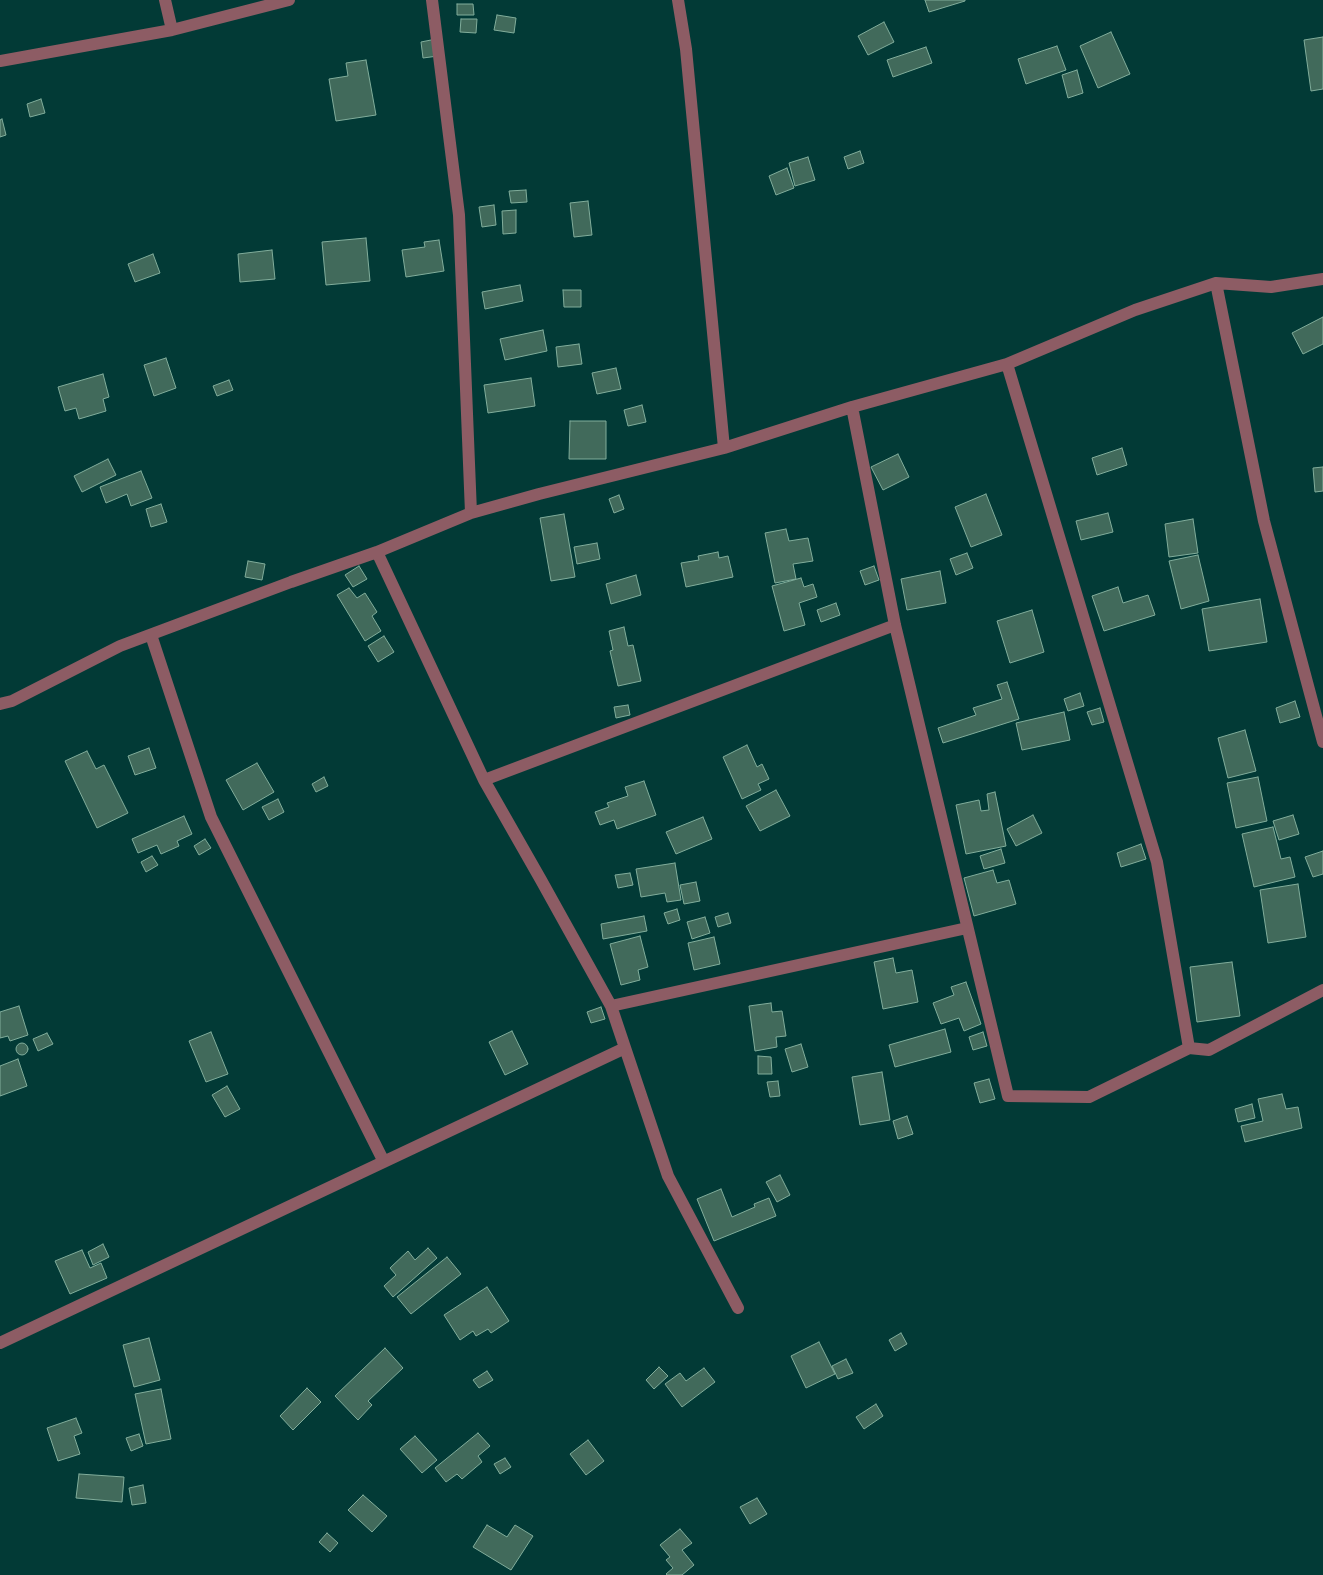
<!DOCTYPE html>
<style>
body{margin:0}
canvas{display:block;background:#023a36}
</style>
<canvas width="1323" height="1575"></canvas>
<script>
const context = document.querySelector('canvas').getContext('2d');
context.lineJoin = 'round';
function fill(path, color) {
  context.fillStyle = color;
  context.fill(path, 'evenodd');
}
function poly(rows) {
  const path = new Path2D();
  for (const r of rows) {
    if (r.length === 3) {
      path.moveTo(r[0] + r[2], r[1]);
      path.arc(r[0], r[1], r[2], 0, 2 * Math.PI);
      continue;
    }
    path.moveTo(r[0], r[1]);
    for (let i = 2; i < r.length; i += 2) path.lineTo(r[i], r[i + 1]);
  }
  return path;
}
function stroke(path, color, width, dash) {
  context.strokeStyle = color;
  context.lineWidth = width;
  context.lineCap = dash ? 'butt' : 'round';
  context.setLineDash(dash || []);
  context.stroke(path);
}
const building = poly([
 [925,0,965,0,965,1,929,12,925,0],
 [457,4,473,4,474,15,457,15,457,4],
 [497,15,516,18,514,33,494,30,497,15],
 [461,19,477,19,476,33,460,32,461,19],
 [884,22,894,42,868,55,858,36,884,22],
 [1111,32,1130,74,1098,88,1080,46,1111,32],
 [1323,37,1323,89,1311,91,1304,40,1323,37],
 [436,39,438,56,423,58,421,42,436,39],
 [1057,46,1066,70,1026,84,1018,59,1057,46],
 [926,47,932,63,893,77,887,60,926,47],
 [366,60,376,115,336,121,329,79,348,76,346,63,366,60],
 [1077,70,1083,93,1068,98,1062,75,1077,70],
 [41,99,45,113,30,117,27,104,41,99],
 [2,119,6,135,0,137,0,120,2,119],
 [860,151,864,163,848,169,844,157,860,151],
 [808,157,815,180,795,186,789,163,808,157],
 [787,168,794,188,776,195,769,176,787,168],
 [526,190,527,202,511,203,509,191,526,190],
 [588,201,592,235,574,237,570,203,588,201],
 [494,205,496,225,482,227,479,207,494,205],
 [516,210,516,233,503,234,502,211,516,210],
 [366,238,370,281,326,285,322,242,366,238],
 [439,240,444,271,406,277,402,250,425,247,424,242,439,240],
 [272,250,275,279,240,282,238,254,272,250],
 [153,254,160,273,135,282,128,264,153,254],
 [520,285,523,301,485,309,482,292,520,285],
 [563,290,581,290,581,307,564,307,563,290],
 [1323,317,1323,344,1303,354,1292,333,1323,317],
 [543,330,547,351,505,360,500,339,543,330],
 [579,344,582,364,558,367,556,347,579,344],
 [166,358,176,388,154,396,144,365,166,358],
 [616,368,621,389,597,394,592,373,616,368],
 [103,374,109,397,103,399,106,411,79,419,76,408,65,411,58,387,103,374],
 [531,378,535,406,488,413,484,385,531,378],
 [229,380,233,390,217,396,213,386,229,380],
 [642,405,646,422,628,426,624,410,642,405],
 [570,421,606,421,606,459,569,459,570,421],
 [1122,448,1127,465,1097,475,1092,458,1122,448],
 [898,454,909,477,883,490,871,467,898,454],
 [108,459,116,475,82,492,74,476,108,459],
 [1323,467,1323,491,1315,492,1313,468,1323,467],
 [141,471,152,498,131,506,127,494,106,503,100,487,141,471],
 [986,494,1002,535,971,547,955,507,986,494],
 [619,495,624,509,614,513,609,499,619,495],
 [161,504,167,522,151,527,146,509,161,504],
 [1108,513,1113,532,1081,540,1076,521,1108,513],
 [564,514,575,577,551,581,540,518,564,514],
 [1193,519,1198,553,1169,557,1165,524,1193,519],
 [786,529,789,541,808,538,813,561,793,564,796,579,775,583,765,533,786,529],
 [597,543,600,559,577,564,574,547,597,543],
 [718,552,719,558,728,556,733,577,686,587,681,563,699,560,698,556,718,552],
 [967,553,973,568,956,575,950,559,967,553],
 [1198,555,1209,601,1181,609,1169,561,1198,555],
 [248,561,265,564,262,580,245,577,248,561],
 [359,566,367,579,353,587,345,575,359,566],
 [874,566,879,580,865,585,860,571,874,566],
 [940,571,946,603,907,610,901,579,940,571],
 [636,575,641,595,611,604,606,584,636,575],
 [801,578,804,587,813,584,817,597,799,603,805,625,784,631,772,586,801,578],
 [1118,587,1123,603,1148,595,1155,615,1104,631,1092,596,1118,587],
 [349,588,357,598,365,593,377,612,372,616,381,631,365,641,337,595,349,588],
 [1260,599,1267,642,1209,651,1202,609,1260,599],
 [836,603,840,615,821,622,817,610,836,603],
 [1032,610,1044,652,1010,663,997,621,1032,610],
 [624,627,628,646,633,645,641,681,618,686,610,651,613,650,609,631,624,627],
 [384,636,394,652,378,662,368,646,384,636],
 [1007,682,1019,719,943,743,938,728,976,715,973,708,1002,699,997,685,1007,682],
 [1080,693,1084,706,1068,711,1064,699,1080,693],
 [1295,701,1300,717,1280,723,1276,708,1295,701],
 [628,705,630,715,616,718,614,707,628,705],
 [1100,708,1104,722,1092,725,1087,712,1100,708],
 [1064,712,1070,740,1022,750,1016,723,1064,712],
 [1245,730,1256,771,1228,778,1218,738,1245,730],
 [747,745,757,767,762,764,769,779,758,784,761,790,742,799,723,757,747,745],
 [149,748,156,768,135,775,128,756,149,748],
 [87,751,96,769,104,765,128,813,97,828,65,761,87,751],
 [257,763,274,792,243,810,226,780,257,763],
 [324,777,328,786,316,792,312,784,324,777],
 [1258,777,1267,821,1236,828,1227,783,1258,777],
 [644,781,656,815,617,829,614,820,600,825,595,812,609,807,607,803,628,796,625,787,644,781],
 [776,790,790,816,760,831,746,806,776,790],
 [995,792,1006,846,966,854,956,805,979,800,981,811,989,810,987,794,995,792],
 [278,799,284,812,269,820,262,807,278,799],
 [1033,815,1042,833,1016,846,1007,829,1033,815],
 [1293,815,1299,834,1279,840,1273,821,1293,815],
 [184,816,192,834,177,841,179,846,161,854,157,845,138,853,132,839,184,816],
 [703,817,712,839,676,854,666,832,703,817],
 [1273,827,1281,859,1290,857,1295,877,1254,887,1242,834,1273,827],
 [205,839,211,848,199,855,194,846,205,839],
 [1141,844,1146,859,1121,867,1117,853,1141,844],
 [1001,849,1005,863,984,869,980,856,1001,849],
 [1323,851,1323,874,1313,877,1305,857,1323,851],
 [152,856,158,865,146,872,141,862,152,856],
 [675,863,681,900,667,902,665,893,641,897,636,869,675,863],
 [993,870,997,883,1009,880,1016,904,974,916,964,878,993,870],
 [630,873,633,885,618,888,615,875,630,873],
 [696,882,700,901,684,904,680,885,696,882],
 [1298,884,1306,937,1268,943,1260,890,1298,884],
 [677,909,680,920,668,924,664,913,677,909],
 [728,913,731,923,718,927,715,917,728,913],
 [644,916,647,931,603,939,601,924,644,916],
 [705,917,710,933,692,939,687,922,705,917],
 [640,936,648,967,638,970,640,980,621,985,610,944,640,936],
 [714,937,720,964,694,970,688,943,714,937],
 [893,958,896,973,912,970,918,1002,883,1009,874,962,893,958],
 [1232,962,1240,1016,1197,1022,1190,967,1232,962],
 [966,982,981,1024,964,1031,959,1018,941,1024,933,1003,954,995,951,987,966,982],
 [771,1003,772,1012,782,1011,786,1036,776,1037,777,1047,755,1051,749,1006,771,1003],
 [19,1006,28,1035,10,1041,8,1036,0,1038,0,1012,19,1006],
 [601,1007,605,1019,591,1023,587,1012,601,1007],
 [945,1029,951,1052,895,1067,889,1045,945,1029],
 [512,1031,528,1064,505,1075,489,1042,512,1031],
 [211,1032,228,1074,206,1082,189,1041,211,1032],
 [983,1032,987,1046,973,1050,969,1037,983,1032],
 [47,1033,53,1044,38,1051,33,1039,47,1033],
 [22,1049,6],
 [801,1044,808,1067,792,1072,785,1049,801,1044],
 [758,1056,771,1057,772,1074,758,1074,758,1056],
 [18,1059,27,1086,0,1096,0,1066,18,1059],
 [882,1072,890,1120,860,1125,852,1077,882,1072],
 [989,1079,995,1099,980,1103,974,1083,989,1079],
 [778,1081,780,1096,770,1097,767,1082,778,1081],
 [227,1086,240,1109,225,1117,212,1095,227,1086],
 [1282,1094,1286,1109,1298,1107,1302,1128,1245,1142,1241,1126,1263,1121,1258,1099,1282,1094],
 [1252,1104,1255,1118,1238,1122,1235,1109,1252,1104],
 [907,1116,913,1134,898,1139,893,1121,907,1116],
 [780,1175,790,1195,777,1202,766,1182,780,1175],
 [721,1189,732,1217,755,1207,754,1204,769,1198,776,1216,714,1241,697,1199,721,1189],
 [103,1244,109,1257,93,1265,88,1252,103,1244],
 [428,1248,437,1258,393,1297,384,1286,396,1275,390,1268,408,1251,415,1260,428,1248],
 [82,1250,90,1268,101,1263,107,1278,70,1294,55,1261,82,1250],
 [447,1257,461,1274,411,1314,397,1297,447,1257],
 [487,1287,509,1321,491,1333,488,1329,476,1336,473,1331,460,1340,444,1315,487,1287],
 [901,1333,907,1344,895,1351,889,1340,901,1333],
 [149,1338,160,1380,134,1387,123,1345,149,1338],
 [819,1342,835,1374,806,1388,791,1356,819,1342],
 [385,1348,403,1368,368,1401,372,1405,358,1420,335,1396,385,1348],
 [846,1359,853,1373,838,1379,832,1366,846,1359],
 [659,1367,668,1376,654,1389,646,1380,659,1367],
 [704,1368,715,1382,682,1407,665,1384,680,1373,686,1381,704,1368],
 [487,1371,493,1380,479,1388,473,1380,487,1371],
 [307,1388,321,1402,293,1430,280,1416,307,1388],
 [161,1389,171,1439,146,1444,135,1394,161,1389],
 [876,1404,883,1416,864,1429,856,1417,876,1404],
 [76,1418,82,1433,74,1436,80,1454,58,1461,47,1428,76,1418],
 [478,1433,490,1446,478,1456,482,1462,462,1479,457,1474,446,1482,435,1468,478,1433],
 [139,1434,143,1446,131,1451,126,1438,139,1434],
 [415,1436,437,1460,422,1473,400,1449,415,1436],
 [588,1440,604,1461,586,1475,570,1454,588,1440],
 [505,1458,511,1467,500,1474,494,1464,505,1458],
 [79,1474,124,1477,122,1502,76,1498,79,1474],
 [143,1485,146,1503,132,1505,129,1488,143,1485],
 [363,1495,387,1516,372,1532,348,1510,363,1495],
 [757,1498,767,1514,750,1524,740,1507,757,1498],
 [487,1525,507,1537,515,1525,533,1536,511,1570,473,1547,487,1525],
 [680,1529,692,1543,682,1550,694,1565,682,1575,667,1575,666,1574,673,1568,666,1560,670,1557,660,1545,680,1529],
 [327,1533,338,1543,330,1552,319,1542,327,1533]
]);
fill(building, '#416a5b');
stroke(building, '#81ad9b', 1);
stroke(poly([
 [165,0,172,30],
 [432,0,459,215,471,513],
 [678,0,686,49,724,448],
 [0,61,172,30,289,0],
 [1216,283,1264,521,1323,742],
 [1007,364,1157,862,1189,1048],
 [852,407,895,625,1008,1096,1089,1097,1189,1048,1209,1050,1323,990],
 [377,552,484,780,541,880,611,1006,668,1176,738,1308],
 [151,635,211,817,384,1162],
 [0,704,12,701,120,646,291,582,377,552,471,513,539,494,724,448,852,407,1007,364,1135,310,1216,283,1271,287,1323,279],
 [484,780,895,625],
 [611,1006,967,928],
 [0,1343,625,1048]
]), '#8d5c64', 12);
</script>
